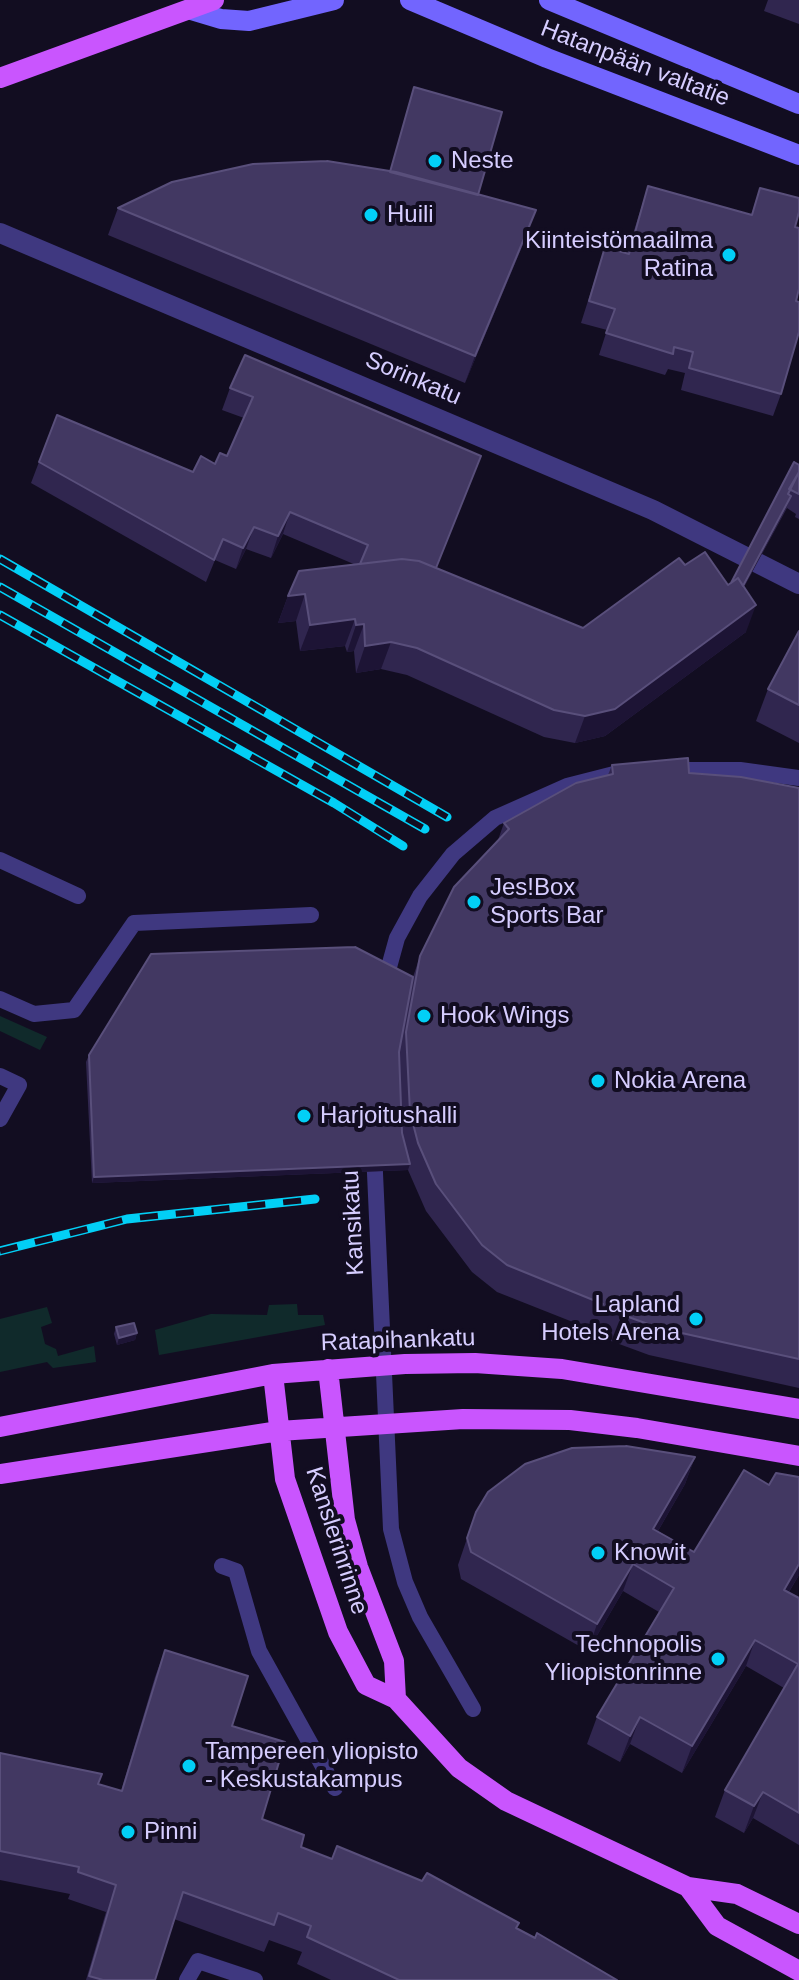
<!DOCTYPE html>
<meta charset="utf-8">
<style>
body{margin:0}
canvas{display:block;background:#120d21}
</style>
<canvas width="799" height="1980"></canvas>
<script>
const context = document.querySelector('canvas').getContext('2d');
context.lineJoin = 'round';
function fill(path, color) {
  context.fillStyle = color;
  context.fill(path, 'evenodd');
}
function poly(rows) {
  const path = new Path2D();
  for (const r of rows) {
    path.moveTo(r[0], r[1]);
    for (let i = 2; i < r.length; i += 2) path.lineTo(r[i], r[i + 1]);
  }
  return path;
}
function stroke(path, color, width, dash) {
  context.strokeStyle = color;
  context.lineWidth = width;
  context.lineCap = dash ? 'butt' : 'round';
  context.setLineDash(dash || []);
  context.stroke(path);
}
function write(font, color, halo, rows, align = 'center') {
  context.font = font + ' Helvetica,sans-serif';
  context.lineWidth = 8;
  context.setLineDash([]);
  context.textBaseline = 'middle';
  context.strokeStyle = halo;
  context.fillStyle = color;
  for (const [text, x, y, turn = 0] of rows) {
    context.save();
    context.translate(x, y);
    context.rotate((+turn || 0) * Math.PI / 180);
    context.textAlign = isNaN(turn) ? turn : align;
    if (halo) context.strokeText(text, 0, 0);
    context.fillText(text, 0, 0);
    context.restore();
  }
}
fill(poly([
 [0,1016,47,1037,40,1050,0,1031],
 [297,1304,298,1315,323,1315,325,1325,159,1355,155,1330,211,1314,267,1315,269,1305],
 [47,1307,52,1323,41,1327,45,1344,56,1349,58,1356,94,1346,96,1362,53,1368,47,1362,0,1372,0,1319]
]), '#102a2b');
stroke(poly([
 [669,770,740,770,799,778],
 [0,860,78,896],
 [384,985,397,938,420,896,453,854,495,818,567,786,614,774],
 [0,999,34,1014,74,1010,134,923,311,915],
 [0,1076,19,1085,0,1119],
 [374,1151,391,1529,405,1582,420,1617,473,1709],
 [222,1566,236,1571,259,1651,335,1788],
 [187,1980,198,1961,255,1980]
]), '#3f3880', 16);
stroke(poly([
 [0,233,653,510,799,584]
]), '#3f3880', 20);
stroke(poly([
 [410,0,547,58,799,155],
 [549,0,799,104],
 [191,10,221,19,249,21,334,0]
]), '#7265fe', 20);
stroke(poly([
 [0,78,214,0],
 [328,1369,345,1520,358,1567,394,1661,396,1699],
 [273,1374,285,1479,338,1632,366,1685,396,1699,459,1768,506,1801,688,1887,737,1894,799,1924],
 [0,1427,273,1374,405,1364,475,1363,562,1369,799,1409],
 [0,1474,279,1431,463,1419,570,1420,637,1428,799,1456],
 [688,1887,717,1926,799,1971]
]), '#c955fe', 20);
const rail = poly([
 [0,559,447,817],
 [0,587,425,829],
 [0,615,334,803,403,846],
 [0,1251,127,1219,315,1199]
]);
stroke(rail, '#02cff6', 9);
stroke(rail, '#120d21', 6, [18]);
fill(poly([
 [768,0,799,0,799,24,764,11],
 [390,171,478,195,526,237,465,383,108,235,118,208],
 [648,186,751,215,760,188,795,227,796,301,781,394,773,416,681,390,685,373,668,369,665,375,599,355,607,330,581,323,605,247,627,253],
 [230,388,481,456,436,568,583,628,685,565,728,585,733,581,799,465,799,519,795,517,796,514,787,508,744,587,746,632,605,736,575,743,544,737,407,675,381,669,356,673,354,651,347,652,345,646,300,651,296,621,278,623,288,596,356,565,283,534,271,558,246,549,236,569,215,560,206,582,31,483,39,462,193,472,215,464,227,456,244,418,222,410],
 [799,631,799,743,756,721,768,689],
 [612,765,689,773,799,788,799,1388,649,1355,592,1334,593,1330,497,1292,472,1272,426,1211,408,1170,92,1183,86,1062,89,1055,413,977,420,956,498,840,504,823,608,775],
 [116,1327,137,1333,135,1340,117,1345,114,1334],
 [695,1457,685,1484,658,1531,694,1552,769,1485,799,1477,799,1575,789,1592,799,1598,799,1845,753,1818,744,1833,715,1817,725,1790,784,1688,746,1666,682,1773,630,1744,620,1762,587,1744,597,1717,659,1612,623,1591,588,1651,461,1579,458,1565,476,1512],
 [165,1650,232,1726,262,1819,301,1847,517,1928,617,1980,331,1980,297,1964,302,1952,269,1940,264,1952,174,1919,155,1980,86,1980,106,1912,68,1899,70,1894,0,1880,0,1753,121,1791,155,1677]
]), '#30264f');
fill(poly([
 [536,210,526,237,465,383,475,356],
 [791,496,786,508,732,610,737,598],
 [290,512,283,534,271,558,278,536],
 [254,527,246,549,236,569,243,548],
 [305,594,296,621,278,623,288,596],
 [756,605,746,632,605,736,575,743,585,716],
 [355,619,345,646,300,651,310,625],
 [364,624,354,651,347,652,356,625],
 [391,642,381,669,356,673,365,646],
 [410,1164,408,1170,92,1183,94,1177],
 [137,1333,135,1340,117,1345,119,1338],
 [695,1457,685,1484,644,1555,653,1529],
 [633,1564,623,1591,588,1651,597,1624],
 [799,1564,799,1575,774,1616,784,1590],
 [755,1640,746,1666,682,1773,692,1746],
 [640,1717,630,1744,620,1762,630,1736],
 [763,1792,753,1818,744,1833,754,1806]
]), '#1d1435');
const building = poly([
 [414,87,502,112,478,195,390,172,414,87],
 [327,161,396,172,536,210,475,356,118,208,172,182,253,164,327,161],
 [648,186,752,215,760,188,799,198,799,212,795,227,799,228,799,289,796,301,799,302,799,332,781,394,689,368,693,352,674,347,673,354,606,333,615,309,589,301,605,247,629,254,648,186],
 [245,355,481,456,436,568,419,561,402,559,360,564,368,545,290,512,278,536,254,527,243,548,223,539,214,560,39,462,57,415,193,472,201,456,215,464,220,453,227,456,253,397,230,388,245,355],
 [794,462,799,465,799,472,788,494,791,496,743,586,738,578,731,583,794,462],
 [799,472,799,494,789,489,799,472],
 [705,552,728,585,738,578,756,605,615,709,585,716,554,710,417,648,391,642,365,646,364,624,356,625,355,619,310,625,305,594,288,596,299,571,402,559,419,561,583,628,679,558,685,565,705,552],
 [799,631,799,705,768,689,799,631],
 [688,758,689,773,741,777,799,788,799,1359,659,1328,601,1307,603,1304,507,1265,482,1245,436,1184,418,1143,410,1112,406,1032,420,956,454,887,509,829,504,823,576,783,613,774,612,765,688,758],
 [355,947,413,977,399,1052,402,1133,410,1164,94,1177,89,1055,151,954,355,947],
 [134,1323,137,1333,119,1338,116,1327,134,1323],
 [626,1446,695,1457,653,1529,694,1552,744,1470,769,1485,776,1473,799,1477,799,1564,784,1590,799,1598,799,1813,763,1792,754,1806,725,1790,798,1664,755,1640,692,1746,640,1717,630,1736,597,1717,674,1588,633,1564,597,1624,471,1552,467,1538,476,1512,488,1492,525,1464,572,1448,626,1446],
 [165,1650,248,1676,232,1726,285,1742,262,1819,304,1835,301,1847,332,1859,337,1846,422,1881,427,1873,519,1923,516,1928,535,1938,537,1933,617,1980,399,1980,307,1937,311,1926,278,1913,274,1925,183,1892,155,1980,103,1980,89,1976,116,1885,78,1872,79,1867,0,1851,0,1753,102,1774,98,1784,122,1791,165,1650]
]);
fill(building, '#423862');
stroke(building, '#594f7b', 2);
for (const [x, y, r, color] of [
 [435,161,8,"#02cff6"],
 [371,215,8,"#02cff6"],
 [729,255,8,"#02cff6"],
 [474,902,8,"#02cff6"],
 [424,1016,8,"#02cff6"],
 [598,1081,8,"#02cff6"],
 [304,1116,8,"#02cff6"],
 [696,1319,8,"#02cff6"],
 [598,1553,8,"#02cff6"],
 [718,1659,8,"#02cff6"],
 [189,1766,8,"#02cff6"],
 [128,1832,8,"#02cff6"]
]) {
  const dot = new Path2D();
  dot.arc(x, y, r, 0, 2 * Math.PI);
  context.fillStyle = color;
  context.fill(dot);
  stroke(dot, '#120d21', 3);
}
write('24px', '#d6cdff', '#120d21', [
 ["Hatanpään valtatie",635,64,21],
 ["Sorinkatu",413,379,23],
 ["Kansikatu",354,1223,-93],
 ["Ratapihankatu",398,1341,-2],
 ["Kanslerinrinne",336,1541,72]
]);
write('24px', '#d6cdff', '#120d21', [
 ["Neste",451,161],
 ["Huili",387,215],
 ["Kiinteistömaailma",713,241,"right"],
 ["Ratina",713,269,"right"],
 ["Jes!Box",490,888],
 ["Sports Bar",490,916],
 ["Hook Wings",440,1016],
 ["Nokia Arena",614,1081],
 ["Harjoitushalli",320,1116],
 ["Lapland",680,1305,"right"],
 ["Hotels Arena",680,1333,"right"],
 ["Knowit",614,1553],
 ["Technopolis",702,1645,"right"],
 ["Yliopistonrinne",702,1673,"right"],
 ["Tampereen yliopisto",205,1752],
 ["- Keskustakampus",205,1780],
 ["Pinni",144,1832]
], 'left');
</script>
